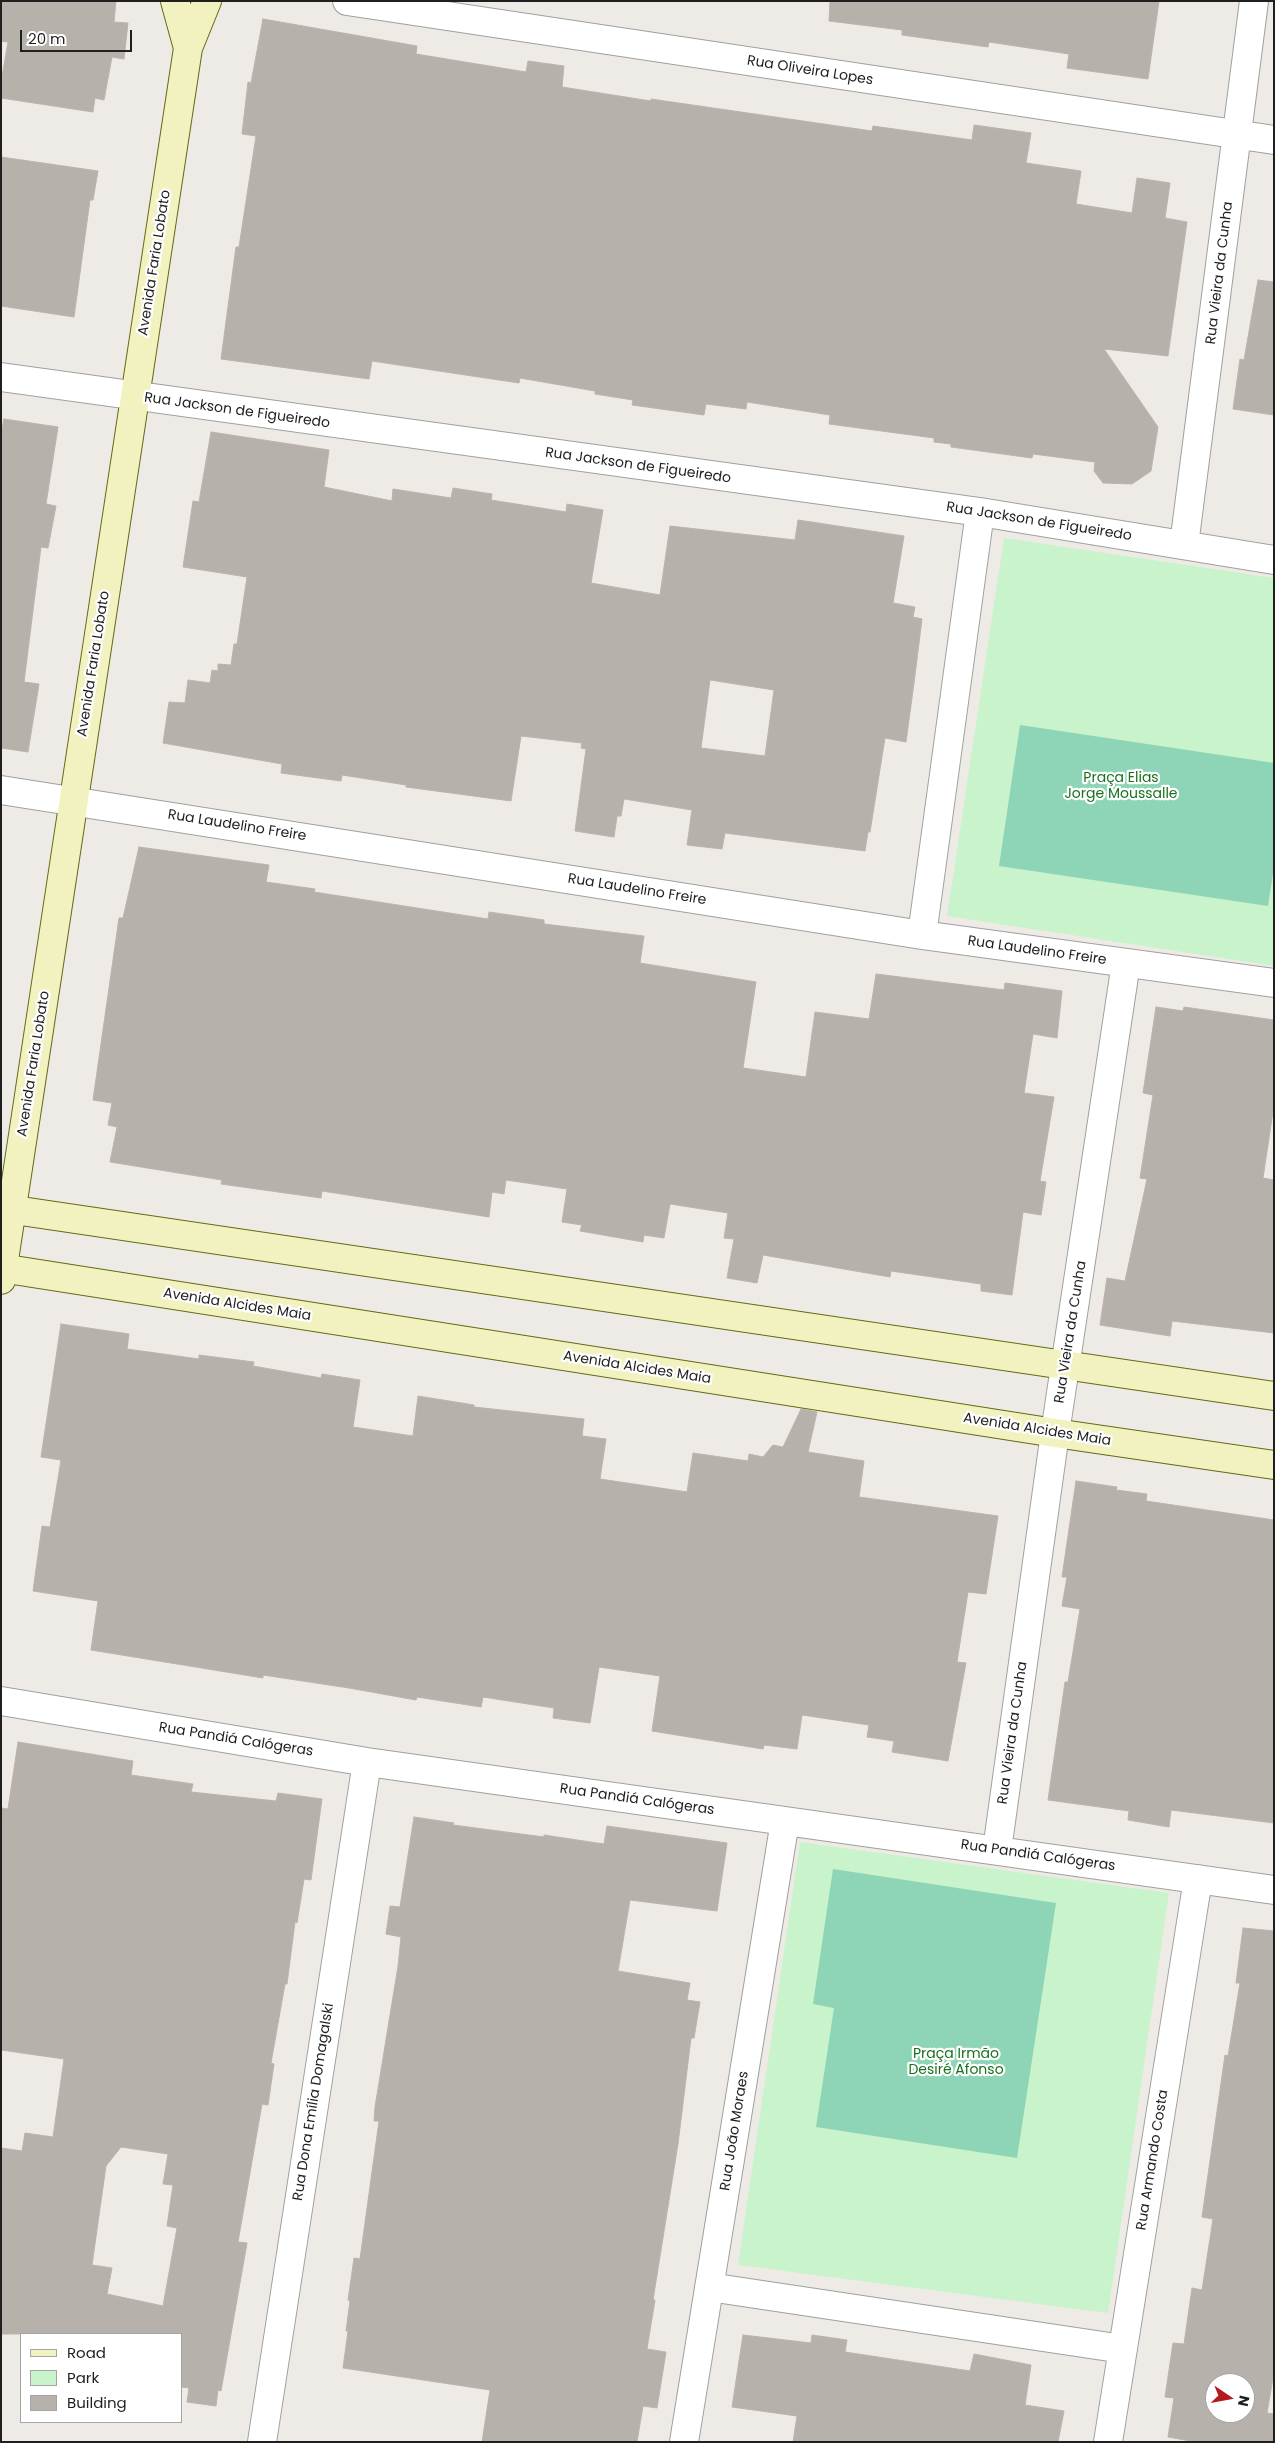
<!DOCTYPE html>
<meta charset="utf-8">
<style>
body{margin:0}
#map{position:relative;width:1275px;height:2443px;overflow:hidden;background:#eeebe6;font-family:Poppins,sans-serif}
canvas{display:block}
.frame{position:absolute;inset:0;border:2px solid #1f1f1f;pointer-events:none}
.legend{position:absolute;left:20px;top:2333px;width:162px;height:90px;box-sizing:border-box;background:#fff;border:1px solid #a5a5a5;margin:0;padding:6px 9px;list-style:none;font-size:15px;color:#1f1f1f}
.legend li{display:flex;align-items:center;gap:10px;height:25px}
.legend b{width:25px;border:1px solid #a5a5a5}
.north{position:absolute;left:1205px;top:2373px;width:50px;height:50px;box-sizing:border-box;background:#fff;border:1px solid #a5a5a5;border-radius:50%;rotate:102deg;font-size:14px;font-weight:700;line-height:20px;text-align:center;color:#1f1f1f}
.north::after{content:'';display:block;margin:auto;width:18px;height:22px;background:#b6181f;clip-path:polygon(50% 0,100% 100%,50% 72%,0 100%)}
.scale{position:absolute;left:20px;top:30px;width:112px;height:22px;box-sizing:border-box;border:2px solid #1f1f1f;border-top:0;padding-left:6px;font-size:15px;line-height:18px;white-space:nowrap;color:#1f1f1f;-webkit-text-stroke:4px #fff;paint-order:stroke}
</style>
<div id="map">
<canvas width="1275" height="2443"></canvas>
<div class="frame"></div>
<ul class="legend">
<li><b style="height:6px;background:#f2f2c1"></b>Road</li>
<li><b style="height:14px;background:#c9f3ca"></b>Park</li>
<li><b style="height:14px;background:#b7b1ac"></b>Building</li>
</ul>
<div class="north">N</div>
<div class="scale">20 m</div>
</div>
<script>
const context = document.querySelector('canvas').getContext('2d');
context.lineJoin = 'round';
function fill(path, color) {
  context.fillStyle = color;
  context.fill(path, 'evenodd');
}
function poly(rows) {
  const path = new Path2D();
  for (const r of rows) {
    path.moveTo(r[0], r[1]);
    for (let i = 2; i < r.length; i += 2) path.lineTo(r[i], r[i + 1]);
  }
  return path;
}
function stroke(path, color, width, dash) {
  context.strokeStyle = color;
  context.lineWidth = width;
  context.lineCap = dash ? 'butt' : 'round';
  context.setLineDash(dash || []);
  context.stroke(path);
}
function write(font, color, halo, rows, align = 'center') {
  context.font = font + ' Poppins,sans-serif';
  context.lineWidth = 4.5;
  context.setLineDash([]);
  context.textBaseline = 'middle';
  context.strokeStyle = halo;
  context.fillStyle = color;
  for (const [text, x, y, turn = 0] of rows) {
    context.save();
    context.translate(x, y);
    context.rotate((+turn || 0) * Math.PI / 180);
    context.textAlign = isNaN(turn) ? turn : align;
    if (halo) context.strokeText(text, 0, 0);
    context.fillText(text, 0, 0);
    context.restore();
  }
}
fill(poly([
 [1004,538,1274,578,1274,966,947,916],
 [800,1842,1169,1893,1108,2313,738,2265]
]), '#c9f3ca');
fill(poly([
 [1020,725,1274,763,1274,867,1268,906,999,866],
 [833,1869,1056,1903,1017,2158,816,2127,834,2008,813,2004]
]), '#8ed4b6');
const building = poly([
 [1,1,116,1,114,22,128,23,124,59,112,57,104,100,95,98,93,112,1,98,1,82,8,42,1,41,1,1],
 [830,1,1159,1,1148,79,1067,68,1069,54,989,42,988,47,902,35,902,30,829,21,830,1],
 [263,19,417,46,416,54,526,72,528,61,564,66,562,87,651,101,651,99,872,131,873,126,972,140,974,125,1031,133,1026,163,1081,171,1076,204,1132,213,1137,178,1170,183,1165,218,1187,222,1168,356,1104,349,1158,427,1151,471,1132,484,1103,483,1094,471,1095,462,1033,454,1032,458,951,447,951,444,934,442,934,438,829,424,830,415,747,402,746,409,706,404,704,415,632,405,633,400,595,394,595,391,520,378,519,383,372,361,369,379,221,359,236,247,239,247,256,136,242,134,248,82,251,83,263,19],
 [1,157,98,171,93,200,90,200,74,317,1,306,1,157],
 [1258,280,1274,282,1274,415,1233,409,1240,359,1244,360,1258,280],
 [4,419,58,427,46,504,56,506,48,548,41,547,24,682,39,684,28,752,1,748,1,434,4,419],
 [211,432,329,450,324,487,392,501,393,489,451,498,453,488,492,494,491,500,566,512,567,504,603,510,591,583,660,595,670,526,795,540,798,520,904,536,893,603,915,607,913,617,922,619,914,683,906,742,885,738,870,832,868,832,865,851,725,833,722,849,687,845,692,810,624,799,621,816,617,816,614,837,575,831,586,749,581,748,582,743,521,736,511,801,406,787,406,785,342,775,341,781,281,773,282,764,163,743,169,702,185,703,188,680,210,683,212,670,218,671,218,664,231,665,234,644,237,644,247,577,183,567,193,501,199,502,211,432],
 [710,680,774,690,765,756,701,748,710,680],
 [139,847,269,865,266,882,315,889,314,892,488,919,489,912,544,920,544,924,644,936,640,963,756,982,743,1068,806,1077,815,1012,869,1019,876,974,1004,990,1005,983,1062,991,1057,1038,1033,1034,1024,1093,1054,1097,1040,1181,1046,1182,1041,1215,1023,1212,1012,1295,981,1291,981,1284,891,1271,890,1277,763,1255,757,1283,727,1278,734,1239,724,1238,728,1213,670,1204,664,1238,644,1235,643,1242,580,1231,582,1225,562,1222,567,1189,506,1180,504,1194,492,1192,489,1217,322,1191,321,1198,221,1184,222,1180,110,1162,117,1127,108,1125,112,1103,93,1100,119,918,123,918,139,847],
 [1156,1007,1183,1011,1184,1007,1274,1020,1274,1105,1263,1178,1274,1180,1274,1333,1172,1321,1170,1336,1100,1325,1107,1278,1125,1281,1147,1179,1140,1178,1153,1095,1143,1093,1156,1007],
 [61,1324,129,1334,127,1349,199,1359,199,1355,254,1362,253,1366,321,1378,322,1374,360,1380,353,1427,413,1436,418,1396,474,1405,474,1407,584,1419,582,1436,606,1439,600,1479,687,1492,693,1453,748,1461,749,1454,763,1457,773,1445,783,1447,801,1409,817,1412,808,1452,864,1461,859,1497,998,1516,986,1594,968,1592,957,1662,966,1663,948,1761,892,1752,894,1741,867,1737,869,1725,802,1715,797,1749,764,1745,763,1749,652,1731,660,1676,599,1667,590,1723,553,1718,554,1708,483,1697,481,1707,417,1697,416,1700,349,1688,263,1675,263,1678,91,1650,98,1601,33,1591,42,1526,50,1527,61,1460,41,1457,61,1324],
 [1076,1481,1117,1487,1116,1490,1147,1494,1146,1501,1274,1520,1274,1823,1171,1810,1169,1827,1128,1820,1129,1811,1048,1800,1065,1682,1068,1682,1080,1609,1062,1606,1067,1577,1062,1577,1076,1481],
 [18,1742,133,1761,131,1775,193,1784,191,1792,276,1801,278,1793,322,1799,311,1880,304,1879,297,1923,295,1922,287,1984,285,1984,271,2063,274,2064,268,2105,262,2104,238,2242,247,2243,221,2391,218,2390,216,2406,187,2402,189,2388,181,2387,181,2334,1,2334,1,2148,22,2151,25,2133,53,2137,64,2059,1,2050,1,1808,8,1809,18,1742],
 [121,2147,168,2154,163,2184,173,2185,167,2226,177,2228,163,2306,107,2294,112,2268,92,2265,106,2166,121,2147],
 [414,1817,454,1823,453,1825,544,1837,544,1835,604,1844,607,1826,727,1843,717,1911,630,1900,618,1971,690,1983,687,2000,700,2002,694,2038,691,2038,678,2144,653,2300,655,2300,647,2349,666,2352,657,2408,643,2406,637,2442,482,2442,490,2390,343,2368,348,2331,346,2331,350,2301,348,2300,354,2258,360,2259,379,2121,374,2121,375,2107,398,1966,401,1937,386,1934,390,1906,400,1907,414,1817],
 [1243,1928,1274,1931,1274,2372,1267,2413,1274,2414,1274,2442,1196,2442,1168,2437,1174,2398,1165,2397,1173,2343,1184,2344,1192,2288,1202,2290,1213,2219,1202,2217,1225,2055,1228,2056,1240,1983,1236,1983,1243,1928],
 [1215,2383,1245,2383,1245,2413,1215,2413,1215,2383],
 [743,2335,811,2343,812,2335,847,2340,845,2352,970,2371,974,2354,1031,2365,1025,2405,1064,2411,1058,2442,793,2442,797,2416,732,2407,743,2335]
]);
fill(building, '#b7b1ac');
stroke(building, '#beb2aa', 1);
const street = poly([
 [347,1,1274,140],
 [1,377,980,512,1274,560],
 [1184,545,1254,1],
 [1,790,922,935,1274,983],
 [922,935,980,512],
 [1,1701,367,1762,1274,1890],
 [997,1850,1055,1433,1126,963],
 [709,2287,1123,2349],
 [262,2442,367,1762],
 [684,2442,785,1821],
 [1108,2442,1198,1879]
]);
const secondary = poly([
 [175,1,188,48],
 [1,1208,1274,1396],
 [1,1268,1055,1433,1274,1465],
 [1,1280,188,48,207,1]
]);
stroke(street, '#a0a0a0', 30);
stroke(secondary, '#646a12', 30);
stroke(street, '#fff', 28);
stroke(secondary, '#f2f2c1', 28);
write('14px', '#1f1f1f', '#fff', [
 ["Rua Oliveira Lopes",810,71,9],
 ["Avenida Faria Lobato",155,263,-81],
 ["Rua Vieira da Cunha",1220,273,-83],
 ["Rua Jackson de Figueiredo",237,411,8],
 ["Rua Jackson de Figueiredo",638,466,8],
 ["Rua Jackson de Figueiredo",1039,522,9],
 ["Avenida Faria Lobato",94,664,-81],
 ["Rua Laudelino Freire",237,826,9],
 ["Rua Laudelino Freire",637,890,9],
 ["Rua Laudelino Freire",1037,951,8],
 ["Avenida Faria Lobato",34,1064,-81],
 ["Avenida Alcides Maia",237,1305,9],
 ["Rua Vieira da Cunha",1071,1332,-81],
 ["Avenida Alcides Maia",637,1368,9],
 ["Avenida Alcides Maia",1037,1430,9],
 ["Rua Vieira da Cunha",1013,1733,-82],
 ["Rua Pandiá Calógeras",236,1740,9],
 ["Rua Pandiá Calógeras",637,1800,8],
 ["Rua Pandiá Calógeras",1038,1856,8],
 ["Rua Dona Emília Domagalski",314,2102,-81],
 ["Rua João Moraes",735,2131,-81],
 ["Rua Armando Costa",1153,2160,-81]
]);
write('14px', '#19711d', '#fff', [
 ["Praça Elias",1121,778],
 ["Jorge Moussalle",1121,794],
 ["Praça Irmão",956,2054],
 ["Desiré Afonso",956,2070]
]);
</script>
